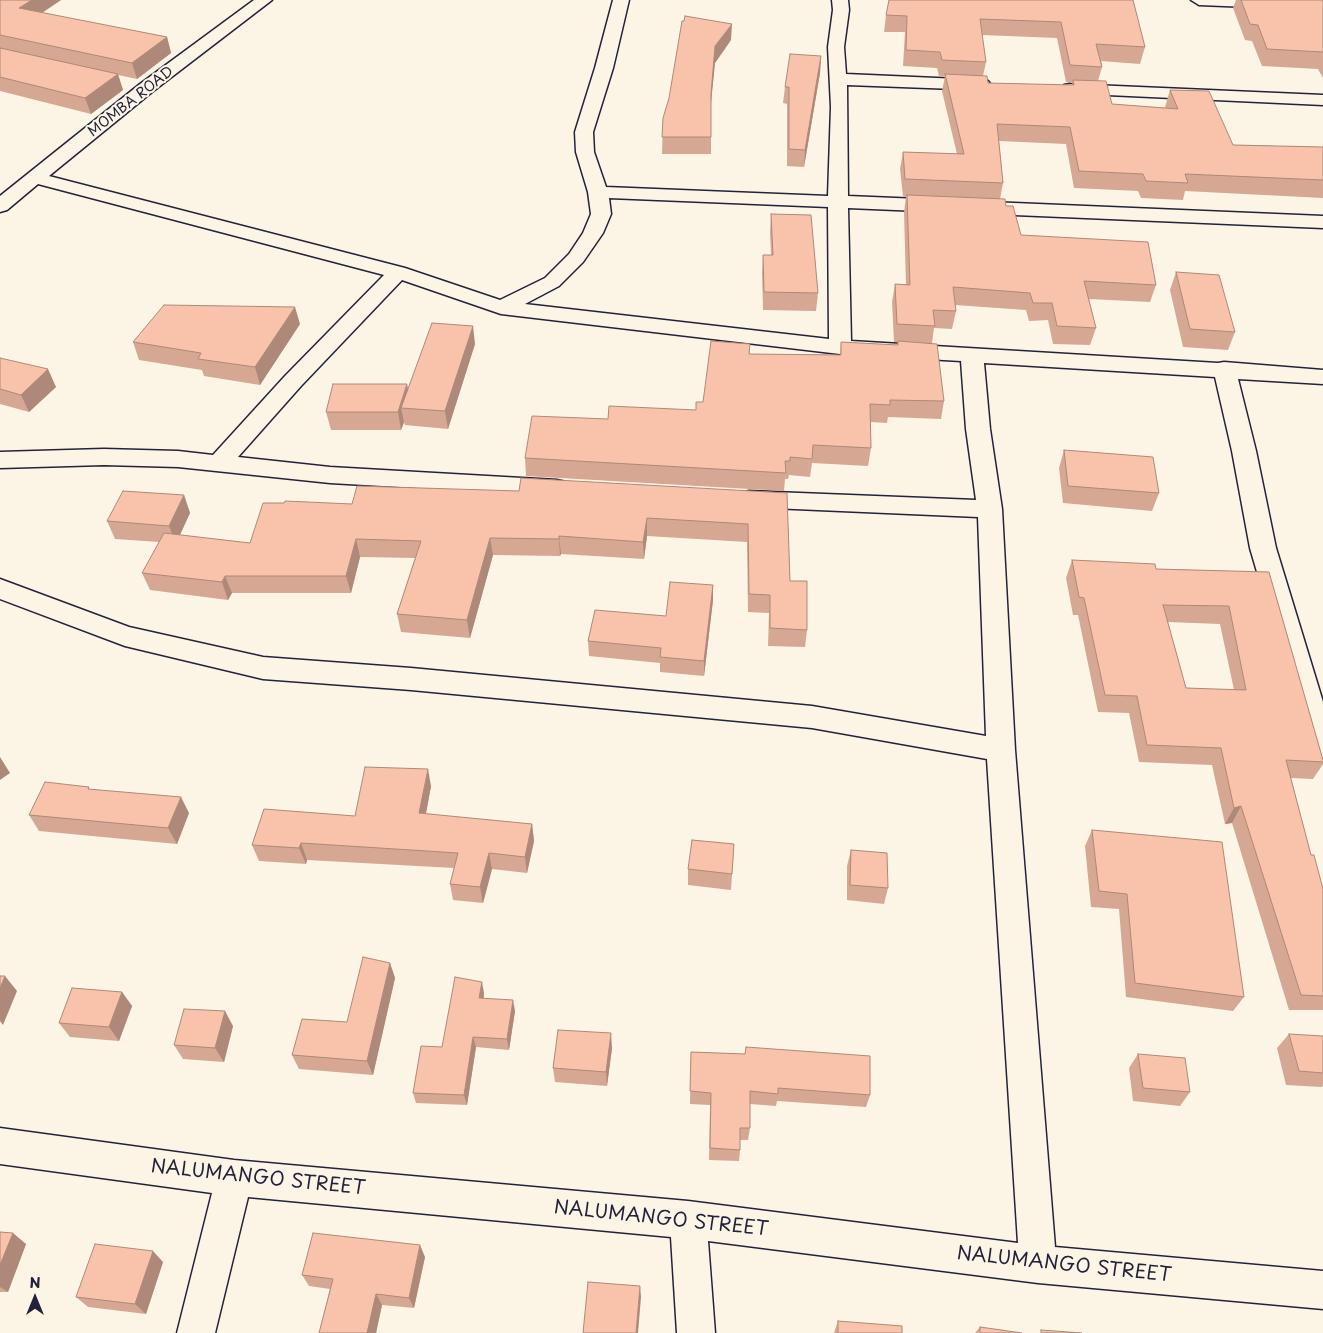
<!DOCTYPE html>
<style>
body{margin:0}
#map{position:relative;width:1323px;height:1333px;overflow:hidden;background:#fcf5e5;font-family:"Playpen Sans",sans-serif}
canvas{display:block}
.north{position:absolute;left:10px;top:1273px;width:50px;height:50px;-webkit-text-stroke:4px #fcf5e5;paint-order:stroke;rotate:0deg;font-size:14px;font-weight:700;line-height:20px;text-align:center;color:#22223b}
.north::after{content:'';display:block;margin:auto;width:18px;height:22px;background:#22223b;clip-path:polygon(50% 0,100% 100%,50% 72%,0 100%)}
</style>
<div id="map">
<canvas width="1323" height="1333"></canvas>
<div class="north">N</div>
</div>
<script>
const context = document.querySelector('canvas').getContext('2d');
context.lineJoin = 'round';
function poly(rows) {
  const path = new Path2D();
  for (const r of rows) {
    path.moveTo(r[0], r[1]);
    for (let i = 2; i < r.length; i += 2) path.lineTo(r[i], r[i + 1]);
  }
  return path;
}
function stroke(path, color, width, dash) {
  context.strokeStyle = color;
  context.lineWidth = width;
  context.lineCap = dash ? 'butt' : 'round';
  context.setLineDash(dash || []);
  context.stroke(path);
}
function fill(path, color) {
  context.fillStyle = color;
  context.fill(path, 'evenodd');
}
function write(font, color, halo, rows, align = 'center') {
  context.font = font + ' "Playpen Sans",sans-serif';
  context.lineWidth = 4;
  context.setLineDash([]);
  context.textBaseline = 'middle';
  context.strokeStyle = halo;
  context.fillStyle = color;
  for (const [text, x, y, turn = 0] of rows) {
    context.save();
    context.translate(x, y);
    context.rotate((+turn || 0) * Math.PI / 180);
    context.textAlign = isNaN(turn) ? turn : align;
    if (halo) context.strokeText(text, 0, 0);
    context.fillText(text, 0, 0);
    context.restore();
  }
}
const minor = poly([
 [254,0,272,0,152,92,49,176,405,268,500,300,545,278,569,254,583,233,591,214,588,192,576,152,575,132,595,68,613,0,629,0,613,68,593,132,594,152,606,187,828,196,831,107,828,47,833,10,832,0,848,0,849,10,844,47,846,74,982,80,988,81,991,85,988,89,982,90,847,85,848,196,1323,216,1323,228,848,208,851,341,1218,363,1224,362,1323,370,1323,384,1238,379,1256,451,1276,548,1323,702,1323,761,1313,757,1309,749,1250,548,1232,451,1215,377,984,363,990,429,1002,509,1015,750,1055,1247,1323,1271,1323,1309,1038,1283,708,1241,715,1333,677,1333,671,1237,248,1197,215,1333,177,1333,212,1193,0,1164,0,1128,234,1160,688,1201,1018,1243,987,759,812,728,411,690,263,679,125,646,0,599,0,579,129,627,263,657,411,668,812,706,986,736,978,517,749,507,740,505,737,499,740,493,749,491,976,500,966,429,961,361,840,354,501,314,402,280,301,386,238,457,330,467,557,480,566,482,569,488,566,494,557,496,330,483,178,467,104,465,0,468,0,452,104,449,178,451,213,455,285,376,384,275,38,184,7,210,0,212,0,196,140,84,254,0],
 [609,198,828,207,829,339,525,304,559,286,583,262,603,233,611,214,609,198],
 [1191,0,1323,0,1323,10,1199,5,1191,0],
 [1070,84,1323,95,1323,105,1064,93,1061,89,1064,85,1070,84]
]);
stroke(minor, '#22223b', 3);
fill(minor, '#fcf5e5');
fill(poly([
 [0,0,61,0,42,13,167,37,171,53,137,79,118,75,123,90,91,114,0,91],
 [1133,0,1145,47,1140,64,1101,61,1102,67,1098,81,1112,104,1166,108,1165,107,1170,90,1233,145,1323,147,1323,198,1185,191,1183,200,1141,198,1138,191,1074,188,1066,144,999,141,1003,183,1000,199,1006,206,1021,235,1156,285,1150,302,1089,299,1096,328,1090,345,1053,344,1048,320,1029,321,1026,310,955,305,956,311,952,329,934,328,932,343,944,401,941,419,888,417,887,423,870,422,871,448,868,466,812,463,810,477,789,475,788,479,785,479,784,491,526,476,525,458,608,419,696,410,749,354,840,355,841,342,897,345,898,342,894,342,892,302,895,284,906,285,904,212,906,197,903,196,900,169,903,152,957,154,942,91,945,76,939,76,937,68,903,66,905,32,884,32,886,15],
 [982,35,1057,38,1066,82,1073,82,1072,85,988,83,983,76,986,62],
 [1236,0,1323,0,1323,78,1318,69,1262,66,1252,41,1245,40,1233,8],
 [731,40,715,63,711,103,711,154,662,154,663,118],
 [821,56,820,73,804,167,787,166,787,104,783,103,785,87],
 [771,214,818,293,816,311,763,310,762,272,763,255,771,255,770,232],
 [1176,272,1235,332,1228,350,1183,347,1170,290],
 [300,324,260,385,204,376,202,370,139,360,133,342],
 [475,344,448,429,405,425,404,422,401,430,331,430,326,412,407,384,408,389],
 [0,358,56,387,29,412,0,404],
 [1064,450,1159,493,1152,511,1063,503,1059,468],
 [519,491,787,493,790,581,807,630,805,647,768,646,769,613,748,612,747,542,647,536,644,559,561,554,560,556,493,555,470,638,401,632,397,614,415,558,360,557,351,593,232,593,228,600,150,590,142,573,159,542,115,539,107,521,184,495,190,513,180,535,250,543,352,504],
 [1072,560,1156,569,1269,572,1323,760,1323,764,1313,779,1291,778,1311,855,1323,889,1323,1010,1289,1010,1232,823,1225,824,1212,765,1139,762,1129,713,1098,712,1078,615,1073,615,1066,578],
 [1168,622,1220,624,1234,690,1186,688],
 [713,585,713,600,704,676,660,672,660,663,589,656,588,641,666,616],
 [431,786,426,814,532,824,534,841,527,873,492,869,483,903,453,900,450,884,454,868,307,860,306,864,259,861,252,845,355,816],
 [90,790,189,813,177,844,39,831,29,815],
 [1092,830,1244,997,1233,1011,1126,997,1119,909,1091,907,1085,846],
 [734,844,731,890,688,885,688,869],
 [851,850,888,888,884,904,847,900,847,866],
 [390,963,395,978,373,1075,299,1069,292,1055,347,1022],
 [122,992,132,1006,119,1041,70,1037,59,1023],
 [484,993,484,999,515,1011,509,1050,476,1047,467,1105,416,1103,413,1093],
 [233,1026,224,1062,183,1059,174,1045],
 [1289,1034,1323,1073,1323,1086,1321,1087,1286,1085,1277,1048],
 [746,1047,870,1095,866,1107,777,1101,776,1106,750,1104,750,1128,748,1140,740,1140,740,1150,739,1161,709,1160,710,1105,690,1104,691,1052,745,1054],
 [612,1048,607,1086,555,1082,553,1068],
 [1138,1054,1190,1092,1180,1106,1133,1101,1129,1068],
 [0,1232,26,1244,8,1292,0,1292],
 [425,1257,414,1308,382,1305,376,1333,319,1333,330,1289,309,1286,302,1275],
 [163,1262,146,1314,88,1307,76,1297],
 [838,1321,902,1333,834,1333],
 [980,1327,1022,1333,975,1333]
]), '#d6a893');
fill(poly([
 [32,0,61,0,25,24,19,8],
 [732,24,731,40,715,63,710,111,711,94,715,46],
 [167,37,171,53,137,79,132,63],
 [821,56,820,73,804,167,805,150],
 [118,74,123,90,91,114,85,98],
 [295,307,300,324,260,385,255,367],
 [473,326,475,344,448,429,445,411],
 [48,369,56,387,29,412,21,395],
 [407,384,410,402,401,408,404,422,401,430,398,412],
 [184,495,190,513,176,543,169,526],
 [647,518,647,536,644,559,643,542],
 [559,536,561,554,560,556,559,539],
 [490,538,493,555,470,638,467,620],
 [356,539,360,557,351,593,346,576],
 [225,576,232,593,228,600,222,582],
 [713,585,713,600,704,676,704,661],
 [0,757,10,773,0,780],
 [428,769,431,786,423,829,419,813],
 [181,797,189,813,177,844,168,828],
 [1241,806,1232,823,1225,824,1234,808],
 [532,824,534,841,527,873,525,857],
 [301,843,307,860,306,864,299,848],
 [489,853,492,869,483,903,480,887],
 [390,963,395,978,373,1075,367,1061],
 [5,976,17,991,3,1025,0,1021,0,988],
 [482,982,484,993,482,1009,479,998],
 [122,992,132,1006,119,1041,109,1027],
 [513,1000,515,1011,509,1050,507,1039],
 [225,1011,233,1026,224,1062,215,1048],
 [611,1033,612,1048,607,1086,606,1072],
 [473,1037,476,1047,467,1105,464,1095],
 [13,1233,26,1244,8,1292,0,1287,0,1265],
 [420,1245,425,1257,414,1308,409,1298],
 [153,1251,163,1262,146,1314,135,1304],
 [640,1286,641,1297,638,1333,636,1333],
 [376,1294,382,1305,376,1333,367,1333]
]), '#ae8878');
const building = poly([
 [0,0,32,0,19,8,167,37,132,63,0,35,0,0],
 [889,0,1133,0,1145,47,1096,44,1102,67,1070,65,1061,22,980,19,986,62,942,60,940,52,906,50,907,16,886,15,889,0],
 [1241,0,1323,0,1323,52,1267,49,1258,25,1250,24,1241,0],
 [685,16,732,24,715,46,711,94,711,137,662,137,663,118,669,98,682,21,684,21,685,16],
 [0,48,118,74,85,98,0,77,0,48],
 [790,54,821,56,805,150,789,149,789,87,785,87,790,54],
 [945,74,987,76,988,83,1074,85,1073,80,1106,81,1112,104,1178,109,1170,90,1209,91,1233,145,1323,147,1323,180,1185,174,1188,183,1146,181,1143,174,1079,171,1070,127,997,124,1003,183,905,179,903,152,964,154,945,74],
 [907,195,1005,199,1006,206,1013,206,1021,235,1148,242,1156,285,1084,281,1096,328,1057,326,1052,303,1033,303,1030,293,953,287,956,311,933,310,935,326,897,324,895,284,910,285,907,195],
 [771,214,811,215,818,293,764,292,763,255,773,255,771,214],
 [1176,272,1219,275,1235,332,1190,329,1176,272],
 [164,305,295,307,255,367,198,359,201,353,133,342,164,305],
 [432,323,473,326,445,411,401,408,432,323],
 [711,341,750,344,749,354,841,355,841,342,898,345,898,341,937,344,944,401,890,400,890,405,870,404,871,448,813,445,812,459,790,457,790,461,785,461,786,473,525,458,532,416,608,419,609,406,696,410,696,402,703,402,711,341],
 [0,358,48,369,21,395,0,389,0,358],
 [333,384,407,384,398,412,326,412,333,384],
 [1064,450,1153,457,1159,493,1068,486,1064,450],
 [521,478,787,493,790,581,807,581,807,630,770,628,770,595,749,594,748,524,647,518,643,542,559,536,559,539,490,538,467,620,397,614,421,541,356,539,346,576,225,576,222,582,142,573,164,533,250,543,263,503,284,503,285,501,352,504,357,486,519,491,521,478],
 [123,491,184,495,169,526,107,521,123,491],
 [1072,560,1155,564,1156,569,1269,572,1323,760,1323,762,1286,760,1311,855,1314,855,1323,889,1323,996,1301,995,1241,806,1234,808,1221,748,1147,745,1137,696,1105,695,1084,598,1079,597,1072,560],
 [1163,605,1229,606,1246,690,1186,688,1163,605],
 [670,582,713,585,704,661,660,657,661,648,588,641,595,610,666,616,670,582],
 [365,767,428,769,419,813,532,824,525,857,489,853,480,887,450,884,458,853,301,843,299,848,252,845,264,809,355,816,365,767],
 [45,782,89,787,88,789,181,797,168,828,29,815,45,782],
 [1092,830,1222,842,1244,997,1135,983,1127,894,1099,891,1092,830],
 [692,840,734,844,732,874,688,869,692,840],
 [851,850,887,853,888,888,850,885,851,850],
 [363,957,390,963,367,1061,292,1055,302,1019,347,1022,363,957],
 [0,976,5,976,0,988,0,976],
 [455,977,482,982,479,998,513,1000,507,1039,473,1037,464,1095,413,1093,421,1046,442,1047,455,977],
 [72,988,122,992,109,1027,59,1023,72,988],
 [184,1009,225,1011,215,1048,174,1045,184,1009],
 [558,1030,611,1033,606,1072,553,1068,558,1030],
 [1289,1034,1323,1036,1323,1073,1299,1071,1289,1034],
 [746,1047,870,1056,870,1095,778,1088,778,1094,750,1091,750,1128,740,1128,740,1150,710,1148,711,1093,690,1091,691,1052,745,1054,746,1047],
 [1138,1054,1185,1058,1190,1092,1143,1088,1138,1054],
 [0,1232,13,1233,0,1265,0,1232],
 [313,1233,420,1245,409,1298,376,1294,367,1333,319,1333,333,1279,302,1275,313,1233],
 [95,1244,153,1251,135,1304,76,1297,95,1244],
 [588,1282,640,1286,636,1333,583,1333,588,1282],
 [838,1321,902,1326,902,1333,838,1333,838,1321],
 [980,1327,1022,1333,980,1333,980,1327],
 [1041,1330,1082,1333,1041,1333,1041,1330]
]);
fill(building, '#f9c3ab');
stroke(building, '#ae8878', 1);
write('14px', '#22223b', '#fcf5e5', [
 ["MOMBA ROAD",131,102,-38]
]);
write('19px', '#22223b', '#fcf5e5', [
 ["NALUMANGO STREET",258,1178,6],
 ["NALUMANGO STREET",661,1219,6],
 ["NALUMANGO STREET",1064,1265,6]
]);
</script>
